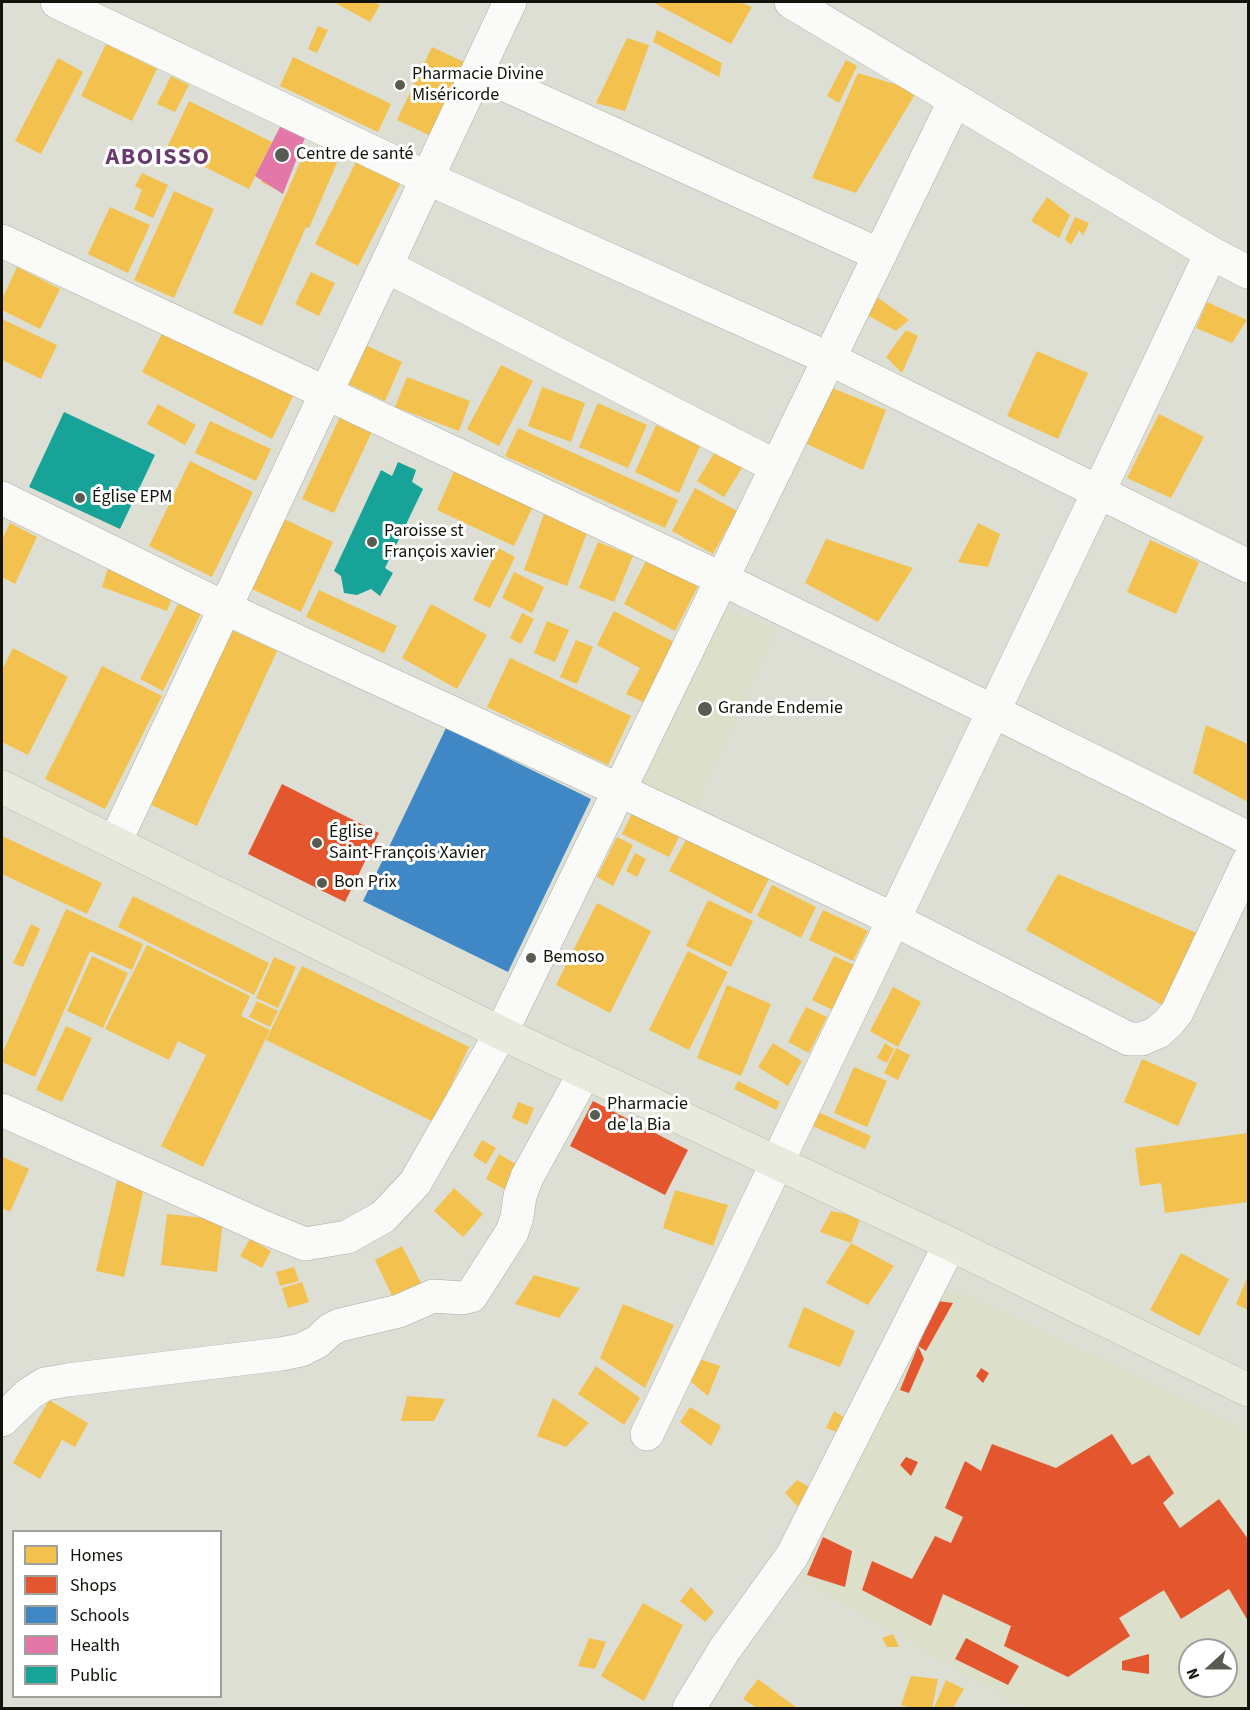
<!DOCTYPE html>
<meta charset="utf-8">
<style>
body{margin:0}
#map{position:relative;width:1250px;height:1710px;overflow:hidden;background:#dedfd4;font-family:"Source Sans 3",sans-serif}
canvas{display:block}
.frame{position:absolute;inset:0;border:3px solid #12130b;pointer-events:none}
.legend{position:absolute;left:12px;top:1530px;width:210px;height:168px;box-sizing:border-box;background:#fff;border:2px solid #a0a19d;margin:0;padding:8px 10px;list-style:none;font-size:18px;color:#12130b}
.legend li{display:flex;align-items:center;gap:12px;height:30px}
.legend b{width:30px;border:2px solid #a0a19d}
.north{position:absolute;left:1178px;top:1638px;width:60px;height:60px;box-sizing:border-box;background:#fff;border:2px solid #a0a19d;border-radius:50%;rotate:249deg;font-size:16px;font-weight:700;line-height:24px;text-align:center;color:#12130b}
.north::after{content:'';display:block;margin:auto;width:21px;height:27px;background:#595a51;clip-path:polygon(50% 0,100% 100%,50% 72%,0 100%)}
</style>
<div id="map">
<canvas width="1250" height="1710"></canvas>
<div class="frame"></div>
<ul class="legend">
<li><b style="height:16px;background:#f2c14e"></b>Homes</li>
<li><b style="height:16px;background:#e4572e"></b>Shops</li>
<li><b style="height:16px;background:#3f88c5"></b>Schools</li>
<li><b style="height:16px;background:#e377a8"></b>Health</li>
<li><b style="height:16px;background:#17a398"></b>Public</li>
</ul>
<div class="north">N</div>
</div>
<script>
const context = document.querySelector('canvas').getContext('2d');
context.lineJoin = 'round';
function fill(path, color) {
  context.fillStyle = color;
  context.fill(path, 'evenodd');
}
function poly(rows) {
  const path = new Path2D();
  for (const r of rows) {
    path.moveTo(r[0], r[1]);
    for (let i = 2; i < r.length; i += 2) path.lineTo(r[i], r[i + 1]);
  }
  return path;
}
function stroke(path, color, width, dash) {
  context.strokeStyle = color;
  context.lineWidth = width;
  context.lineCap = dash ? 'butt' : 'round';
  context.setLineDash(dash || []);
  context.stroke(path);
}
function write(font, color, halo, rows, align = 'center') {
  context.font = font + ' "Source Sans 3",sans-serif';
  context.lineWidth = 6;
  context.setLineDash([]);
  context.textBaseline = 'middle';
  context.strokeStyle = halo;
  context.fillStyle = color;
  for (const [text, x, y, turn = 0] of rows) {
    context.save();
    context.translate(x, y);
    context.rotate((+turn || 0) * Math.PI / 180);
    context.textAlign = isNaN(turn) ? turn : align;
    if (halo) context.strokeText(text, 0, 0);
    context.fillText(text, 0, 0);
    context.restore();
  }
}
fill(poly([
 [717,604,776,631,693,815,635,788],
 [944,1284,1248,1429,1248,1708,1036,1708,1017,1705,800,1578],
 [1190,1650,1226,1650,1226,1686,1190,1686]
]), '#dcdfca');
fill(poly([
 [339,2,373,2,380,5,370,22,337,4],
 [657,2,740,2,752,7,731,44,656,4],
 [318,26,328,30,317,53,308,49],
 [657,30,722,63,719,77,653,42],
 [627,38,649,45,625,111,596,103],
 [106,44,157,69,132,121,81,96],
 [432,47,468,64,433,137,397,120],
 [293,57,391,104,378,132,280,86],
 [58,58,83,72,41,154,15,141],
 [846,60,857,66,839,103,827,96],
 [858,73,917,91,856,193,812,178],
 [171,76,189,85,175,112,157,104],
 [189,101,272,142,249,189,167,148],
 [306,149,337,163,309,228,306,227,262,326,233,313],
 [273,157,292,165,280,191,261,182],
 [356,162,400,184,358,266,315,244],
 [142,173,168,185,153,218,134,209,142,190,135,186],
 [174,191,214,209,174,298,134,280],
 [1047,197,1070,215,1059,238,1031,221],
 [110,207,150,225,128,273,88,254],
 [1075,217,1089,223,1083,236,1079,230,1071,245,1065,239],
 [17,267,60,289,40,329,2,310,2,299],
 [311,272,335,283,319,316,295,304],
 [877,297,909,320,896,331,867,315],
 [1207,302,1247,320,1232,343,1196,328],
 [2,319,57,345,41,379,2,360],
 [164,330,293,396,272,439,142,372],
 [906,330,918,336,902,373,886,357],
 [363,344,402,362,385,401,346,383],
 [1037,351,1088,373,1058,439,1007,416],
 [501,365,533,381,499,446,467,429],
 [407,377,470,401,459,431,395,407],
 [542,387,585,403,571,442,528,426],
 [830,387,886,410,863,470,807,444],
 [598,403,647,425,628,468,579,447],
 [158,404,196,425,185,445,147,424],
 [343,410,375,425,334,513,302,499],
 [1159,414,1204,437,1171,498,1127,478],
 [210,421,271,449,256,481,195,453],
 [656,425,700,446,679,493,635,472],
 [518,428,678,500,665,528,505,456],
 [715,452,742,468,724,497,697,481],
 [190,461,253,492,212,577,149,546],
 [455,469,533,506,514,546,437,510],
 [695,488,737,511,713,554,672,531],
 [544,514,588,530,567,586,524,570],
 [284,519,333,542,301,612,252,589],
 [10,523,37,537,15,584,2,577,2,540],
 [978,523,1000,534,988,567,958,562],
 [826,539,913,568,878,622,805,583],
 [1150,540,1199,562,1176,614,1127,592],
 [598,542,633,556,614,602,579,588],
 [498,548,515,557,490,608,473,600],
 [647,559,698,586,675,631,624,604],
 [109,565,175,589,167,611,102,587],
 [514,572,544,587,532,613,502,598],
 [319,590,397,626,384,653,306,617],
 [184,592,206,603,163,691,140,679],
 [431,604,487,635,457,689,402,658],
 [614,611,674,642,643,702,626,694,640,668,597,645],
 [522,613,534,619,521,644,510,638],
 [547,621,569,630,555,662,534,653],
 [227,628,277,651,197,826,147,803],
 [576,640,593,647,577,684,560,677],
 [13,648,68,677,28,755,2,742,2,670],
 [510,658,631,716,608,765,487,707],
 [102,666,162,696,105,809,45,779],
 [1206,725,1248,744,1248,802,1193,773],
 [634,809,681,833,669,857,622,834],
 [2,836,102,883,87,914,2,874],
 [688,836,769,879,751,914,669,871],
 [617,837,633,845,613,886,597,877],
 [635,853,646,859,637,877,626,871],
 [1058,874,1204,936,1166,1007,1026,930],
 [772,885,816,907,801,938,757,916],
 [133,896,269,963,254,995,118,927],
 [708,900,753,921,731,967,686,946],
 [597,903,651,931,610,1013,556,985],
 [66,909,143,944,132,970,90,951,35,1077,2,1062,2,1054],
 [823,910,868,931,853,961,809,940],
 [31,924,40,929,23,967,13,963],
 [147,945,250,996,241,1016,270,1030,203,1167,161,1146,206,1055,178,1041,169,1060,105,1029],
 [688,951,728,972,689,1050,649,1030],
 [92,956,128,973,103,1028,67,1011],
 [834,956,854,965,833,1010,812,1000],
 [274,957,296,967,278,1008,256,998],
 [302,966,469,1047,434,1122,266,1040],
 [727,985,771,1004,741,1076,697,1058],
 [893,987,921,1002,898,1047,870,1031],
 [257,1001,278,1011,270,1027,249,1017],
 [806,1007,827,1017,809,1053,788,1042],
 [66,1026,92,1038,62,1102,36,1090],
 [773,1043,802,1061,788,1086,758,1067],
 [885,1043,894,1049,887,1063,877,1058],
 [896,1048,910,1055,898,1080,884,1073],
 [1142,1059,1197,1083,1178,1126,1124,1102],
 [854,1067,887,1081,867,1127,834,1113],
 [738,1081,780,1102,776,1110,734,1089],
 [518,1102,534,1108,527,1125,512,1118],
 [816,1111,871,1136,865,1149,810,1125],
 [1248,1133,1248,1202,1165,1213,1161,1183,1140,1186,1135,1148],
 [482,1140,496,1148,486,1164,473,1156],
 [499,1154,519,1166,506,1190,486,1179],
 [3,1157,29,1169,10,1212,2,1208],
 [119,1172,146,1179,124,1277,96,1271],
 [454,1188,483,1214,463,1237,434,1211],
 [675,1190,728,1205,713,1246,663,1228],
 [831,1211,861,1217,851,1243,894,1266,868,1305,826,1283,851,1243,820,1232],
 [167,1214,223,1220,217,1272,161,1265],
 [250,1239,271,1251,262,1268,240,1256],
 [402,1246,424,1289,396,1304,375,1260],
 [1181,1253,1229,1279,1199,1336,1150,1310],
 [294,1267,299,1281,280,1286,276,1272],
 [534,1275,580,1288,559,1318,515,1304],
 [1248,1276,1248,1310,1236,1304],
 [302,1282,309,1302,288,1308,282,1288],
 [623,1304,674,1325,645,1388,600,1358],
 [804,1307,855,1331,840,1367,788,1347],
 [700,1359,720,1366,708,1396,690,1381],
 [596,1366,640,1398,624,1425,578,1394],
 [407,1396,445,1399,434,1421,401,1421],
 [553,1398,589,1423,566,1447,537,1436],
 [49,1400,88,1423,75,1447,62,1440,40,1479,13,1463],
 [690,1407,721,1426,711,1446,680,1422],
 [834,1411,845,1418,837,1432,826,1428],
 [797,1480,813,1489,798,1507,785,1493],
 [691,1587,714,1612,705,1622,680,1601],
 [643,1603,683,1625,644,1701,601,1676],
 [893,1634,899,1647,887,1647,882,1638],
 [589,1638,606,1642,595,1669,578,1666],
 [911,1676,938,1679,932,1708,911,1708,901,1705],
 [758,1679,797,1708,757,1708,743,1699],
 [946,1680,964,1689,953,1708,934,1708]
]), '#f2c14e');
fill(poly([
 [282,784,379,833,345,902,248,854],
 [593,1101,688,1150,665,1195,570,1146],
 [938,1301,953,1303,926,1351,918,1346],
 [918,1346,924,1359,909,1393,900,1390],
 [981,1368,989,1373,983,1383,976,1376],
 [1112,1434,1132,1465,1149,1455,1174,1493,1163,1503,1180,1528,1219,1499,1248,1539,1248,1621,1229,1589,1181,1619,1164,1590,1119,1618,1130,1636,1068,1677,1004,1646,1011,1626,943,1594,931,1626,862,1590,872,1561,912,1579,935,1536,951,1543,963,1517,945,1508,965,1461,981,1471,992,1444,1056,1468],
 [906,1457,918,1462,911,1476,900,1465],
 [823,1537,852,1551,845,1587,807,1575],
 [966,1638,1019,1666,1008,1685,955,1659],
 [1149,1654,1149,1674,1122,1670,1122,1661]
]), '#e4572e');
fill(poly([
 [446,728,591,799,508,972,363,901]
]), '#3f88c5');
fill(poly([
 [281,125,306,135,283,194,255,176]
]), '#e377a8');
fill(poly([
 [64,412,155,455,120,529,29,487],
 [398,462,416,470,412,482,423,489,385,568,393,573,380,596,371,589,357,595,344,593,341,576,334,571,381,470,392,476]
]), '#17a398');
const minor = poly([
 [57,2,427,178,830,359,1248,566],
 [791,2,1211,253,1248,272],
 [477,72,880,255],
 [2,241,722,579,993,711,1248,838],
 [386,266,777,467],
 [2,498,225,608,619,790,893,919,1129,1039,1142,1039,1158,1032,1169,1022,1177,1012,1248,862],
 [115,842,510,2],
 [2,1110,263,1227,305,1244,347,1237,383,1217,415,1183,501,1033,955,100],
 [2,1420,29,1394,45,1384,68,1380,281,1354,301,1350,317,1342,330,1330,340,1325,399,1311,433,1296,462,1298,471,1296,512,1232,517,1217,520,1196,527,1177,585,1072],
 [647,1434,1099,491,1211,253],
 [689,1708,725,1649,792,1556,950,1244]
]);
const major = poly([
 [2,787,501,1033,950,1244,1248,1390]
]);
stroke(minor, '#abaca4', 34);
stroke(major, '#bbbcb6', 34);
stroke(minor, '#fafaf9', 33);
stroke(major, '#e9eade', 33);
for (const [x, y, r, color] of [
 [400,85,6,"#595a51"],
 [282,155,8,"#595a51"],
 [80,498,6,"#595a51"],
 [372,542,6,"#595a51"],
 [705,709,8,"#595a51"],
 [317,843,6,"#595a51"],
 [322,883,6,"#595a51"],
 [531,958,6,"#595a51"],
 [595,1115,6,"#595a51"]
]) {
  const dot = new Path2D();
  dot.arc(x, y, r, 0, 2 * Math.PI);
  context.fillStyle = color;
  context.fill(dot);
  stroke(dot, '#fff', 2);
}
write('18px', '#12130b', '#fff', [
 ["Pharmacie Divine",412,75],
 ["Miséricorde",412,96],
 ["Centre de santé",296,155],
 ["Église EPM",92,498],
 ["Paroisse st",384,532],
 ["François xavier",384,553],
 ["Grande Endemie",718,709],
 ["Église",329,833],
 ["Saint-François Xavier",329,854],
 ["Bon Prix",334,883],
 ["Bemoso",543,958],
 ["Pharmacie",607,1105],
 ["de la Bia",607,1126]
], 'left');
context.letterSpacing = '1.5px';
write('bold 24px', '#6a3b6e', '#fff', [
 ["ABOISSO",158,159]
]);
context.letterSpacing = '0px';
</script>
